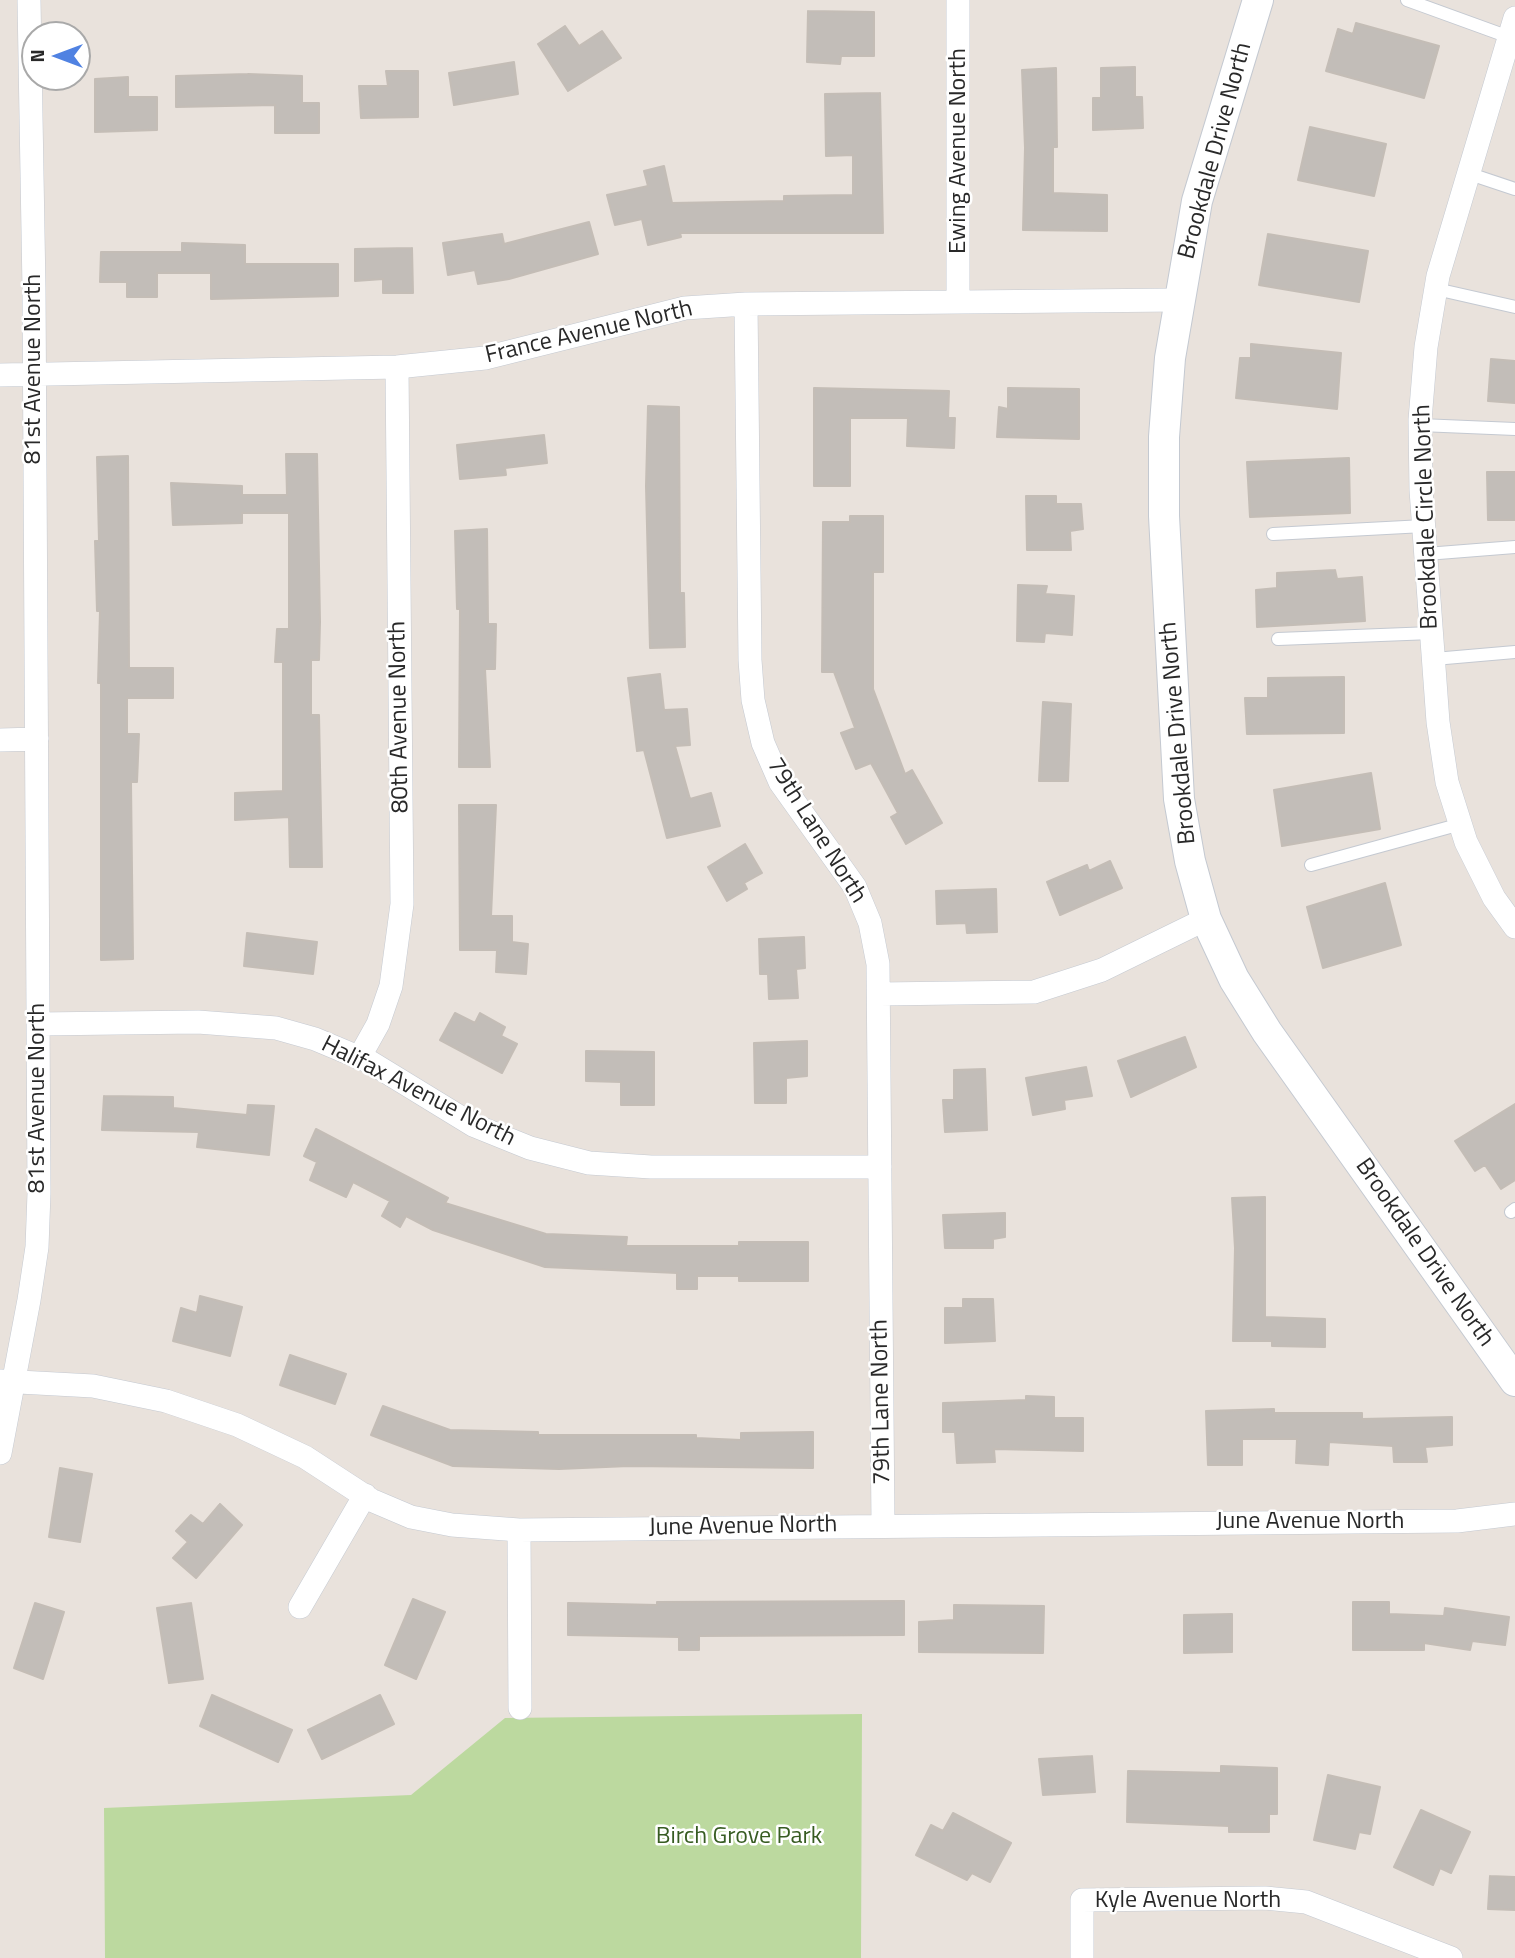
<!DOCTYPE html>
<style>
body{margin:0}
#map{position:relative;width:1515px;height:1958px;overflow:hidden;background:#e9e2dc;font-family:"Titillium Web",sans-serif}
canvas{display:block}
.north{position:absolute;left:21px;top:21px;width:70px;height:70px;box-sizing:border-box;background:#fff;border:2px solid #a9a9a9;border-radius:50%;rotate:270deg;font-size:19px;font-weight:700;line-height:28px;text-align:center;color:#292929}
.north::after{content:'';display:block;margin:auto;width:24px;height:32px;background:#5082e2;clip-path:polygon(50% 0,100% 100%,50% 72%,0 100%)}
</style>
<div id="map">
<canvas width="1515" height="1958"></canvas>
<div class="north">N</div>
</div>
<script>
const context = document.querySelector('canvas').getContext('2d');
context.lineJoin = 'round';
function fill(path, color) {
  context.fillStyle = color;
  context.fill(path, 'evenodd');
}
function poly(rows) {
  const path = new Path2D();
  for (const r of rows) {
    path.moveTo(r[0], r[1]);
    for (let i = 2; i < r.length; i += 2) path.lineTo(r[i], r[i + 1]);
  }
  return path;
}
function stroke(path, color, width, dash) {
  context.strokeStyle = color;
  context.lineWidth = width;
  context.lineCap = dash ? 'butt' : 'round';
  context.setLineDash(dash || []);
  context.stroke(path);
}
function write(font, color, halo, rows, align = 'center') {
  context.font = font + ' "Titillium Web",sans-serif';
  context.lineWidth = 5;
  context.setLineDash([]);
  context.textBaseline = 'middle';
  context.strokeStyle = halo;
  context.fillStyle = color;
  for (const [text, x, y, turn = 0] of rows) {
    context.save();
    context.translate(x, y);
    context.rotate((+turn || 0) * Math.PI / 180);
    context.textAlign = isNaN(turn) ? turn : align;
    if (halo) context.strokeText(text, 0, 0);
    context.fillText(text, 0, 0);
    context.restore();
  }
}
fill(poly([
 [862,1714,861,1958,105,1958,104,1808,411,1795,505,1718]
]), '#bcd99f');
const building = poly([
 [808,11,874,12,874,56,841,56,840,64,807,62,808,11],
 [1356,23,1439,46,1424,98,1326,71,1338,29,1353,34,1356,23],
 [565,26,579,46,602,31,621,58,568,91,538,44,565,26],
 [514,62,518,94,454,105,449,73,514,62],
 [1135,67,1135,97,1142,97,1143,128,1093,130,1093,98,1101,98,1101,68,1135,67],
 [1056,68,1057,147,1053,147,1053,193,1107,195,1107,231,1023,230,1025,148,1022,70,1056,68],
 [386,71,418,71,418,117,361,118,359,86,388,86,386,71],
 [248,74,302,76,302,103,319,103,319,133,275,133,275,105,176,107,176,76,248,74],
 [128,77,128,97,157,97,157,130,95,132,95,79,128,77],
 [880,93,883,233,680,233,681,237,648,245,642,219,615,225,607,195,648,186,644,171,664,166,672,203,784,201,784,196,853,195,853,155,826,156,825,94,880,93],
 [1310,127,1386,144,1374,196,1298,180,1310,127],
 [589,222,598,254,509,279,478,284,475,270,448,275,443,243,502,234,504,244,589,222],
 [1268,234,1368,251,1359,302,1259,285,1268,234],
 [182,243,245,245,245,264,338,264,338,296,211,299,211,273,157,273,157,297,127,297,127,282,100,282,101,252,182,252,182,243],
 [412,248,413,293,383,293,383,279,355,281,355,249,412,248],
 [1251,344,1341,353,1337,409,1236,398,1240,358,1251,358,1251,344],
 [1491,359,1515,361,1515,403,1488,401,1491,359],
 [814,388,949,391,948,418,955,418,954,448,907,446,908,418,850,418,850,486,814,486,814,388],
 [1008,388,1079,389,1079,439,997,437,999,407,1008,409,1008,388],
 [648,406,679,407,680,593,684,593,685,647,650,648,646,486,648,406],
 [544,435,547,463,505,468,506,475,460,479,457,445,544,435],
 [286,454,317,454,320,622,319,660,311,660,311,715,319,715,322,867,290,867,289,817,235,820,235,793,283,791,283,662,275,662,277,629,289,629,289,513,242,513,242,523,173,525,171,483,242,486,242,495,287,495,286,454],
 [128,456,129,668,173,668,173,698,127,698,127,734,139,734,137,782,131,782,133,959,101,960,101,683,98,683,100,611,97,611,95,541,99,541,97,457,128,456],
 [1349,458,1350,513,1250,517,1247,462,1349,458],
 [1487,472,1515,472,1515,520,1488,520,1487,472],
 [1026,496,1056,496,1056,504,1081,504,1083,529,1070,531,1071,550,1027,550,1026,496],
 [850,516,883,516,883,572,873,572,873,689,905,774,912,770,942,823,906,844,891,817,898,813,871,763,856,769,841,733,855,728,834,672,822,672,823,522,850,522,850,516],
 [487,529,488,624,496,624,495,669,485,669,490,767,459,767,460,609,457,609,455,531,487,529],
 [1335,570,1337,579,1362,577,1365,621,1257,627,1256,590,1277,588,1277,573,1335,570],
 [1018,585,1047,586,1045,594,1074,596,1072,635,1045,633,1044,642,1017,641,1018,585],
 [660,674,664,710,687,709,690,745,675,746,690,799,711,793,720,826,667,838,644,750,637,751,628,678,660,674],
 [1344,677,1344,733,1247,734,1245,698,1268,698,1268,678,1344,677],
 [1043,702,1071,704,1068,781,1039,781,1043,702],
 [1371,773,1380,829,1282,846,1274,790,1371,773],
 [459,805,496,805,491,916,512,916,512,942,528,944,526,974,496,972,497,950,460,950,459,805],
 [745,844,762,873,744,883,747,889,727,901,708,867,745,844],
 [1110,861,1122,888,1060,915,1047,882,1087,865,1089,871,1110,861],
 [1385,883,1401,945,1323,968,1307,907,1385,883],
 [996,889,997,932,967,933,966,923,937,924,936,891,996,889],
 [247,933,317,942,313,974,244,966,247,933],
 [804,937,805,968,796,969,798,998,769,999,768,974,760,974,759,939,804,937],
 [455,1013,475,1023,480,1013,505,1027,501,1036,517,1044,502,1073,440,1040,455,1013],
 [1185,1037,1196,1067,1131,1097,1118,1061,1185,1037],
 [807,1041,807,1076,786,1078,786,1103,755,1103,754,1043,807,1041],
 [586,1051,654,1052,654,1105,621,1105,621,1082,586,1081,586,1051],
 [1086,1067,1092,1096,1064,1100,1065,1109,1033,1115,1026,1078,1086,1067],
 [985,1069,987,1130,945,1132,943,1100,954,1100,954,1070,985,1069],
 [104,1096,173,1097,173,1108,247,1115,248,1105,274,1106,269,1155,197,1147,199,1132,102,1130,104,1096],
 [1515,1104,1515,1180,1501,1189,1485,1165,1475,1171,1455,1141,1515,1104],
 [316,1129,448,1198,445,1203,546,1234,627,1237,626,1246,739,1246,739,1242,808,1242,808,1281,739,1281,739,1276,697,1276,697,1289,677,1289,677,1273,545,1267,433,1230,406,1216,400,1227,382,1216,390,1201,353,1182,346,1197,310,1180,317,1162,304,1156,316,1129],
 [1265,1197,1265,1317,1325,1319,1325,1347,1272,1346,1272,1341,1233,1341,1235,1248,1232,1198,1265,1197],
 [1005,1213,1005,1237,993,1239,993,1248,945,1248,943,1215,1005,1213],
 [200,1296,242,1307,230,1356,173,1341,181,1308,197,1313,200,1296],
 [963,1299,993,1299,995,1341,945,1343,945,1308,963,1308,963,1299],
 [290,1355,346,1374,335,1404,280,1385,290,1355],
 [1026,1396,1054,1397,1054,1418,1083,1418,1083,1451,994,1449,995,1462,957,1463,955,1432,943,1432,943,1403,1026,1400,1026,1396],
 [383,1406,450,1430,538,1432,538,1435,696,1435,696,1438,741,1440,741,1433,813,1432,813,1468,629,1466,559,1469,453,1466,371,1435,383,1406],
 [1274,1409,1274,1413,1362,1413,1362,1419,1452,1417,1452,1445,1425,1447,1427,1462,1394,1462,1393,1446,1329,1442,1328,1465,1296,1463,1297,1439,1242,1439,1242,1465,1208,1465,1206,1411,1274,1409],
 [60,1468,92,1474,80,1542,49,1537,60,1468],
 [220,1504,242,1525,196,1578,173,1558,188,1542,176,1531,191,1515,203,1524,220,1504],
 [413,1599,445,1612,416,1679,385,1665,413,1599],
 [904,1601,904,1635,699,1636,699,1650,679,1650,679,1637,568,1635,568,1603,657,1605,657,1602,904,1601],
 [1353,1602,1389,1602,1389,1614,1444,1616,1445,1608,1509,1617,1505,1645,1472,1641,1470,1650,1424,1643,1424,1650,1353,1650,1353,1602],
 [35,1603,64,1612,43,1679,14,1668,35,1603],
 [191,1603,203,1679,169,1683,157,1608,191,1603],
 [954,1605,1044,1606,1043,1653,919,1652,919,1622,954,1620,954,1605],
 [1232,1614,1232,1652,1184,1653,1184,1615,1232,1614],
 [212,1695,292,1730,278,1762,200,1726,212,1695],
 [380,1695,394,1724,322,1759,308,1730,380,1695],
 [1092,1756,1095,1792,1043,1795,1039,1759,1092,1756],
 [1221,1766,1277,1768,1277,1814,1269,1814,1269,1832,1229,1832,1229,1826,1127,1822,1128,1771,1221,1773,1221,1766],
 [1328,1775,1380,1787,1370,1834,1359,1832,1355,1849,1314,1840,1328,1775],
 [1421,1810,1470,1832,1451,1873,1440,1868,1433,1885,1394,1867,1421,1810],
 [953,1813,1011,1843,990,1882,972,1873,967,1880,916,1855,931,1825,943,1831,953,1813],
 [1490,1876,1515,1877,1515,1910,1488,1909,1490,1876]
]);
fill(building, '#c2bdb8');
stroke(building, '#c4bdb6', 2);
const service = poly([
 [1407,0,1509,37],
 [1467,173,1515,189],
 [1436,289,1515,307],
 [1420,425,1515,429],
 [1273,534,1424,526],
 [1426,554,1515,547],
 [1278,639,1432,633],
 [1434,659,1515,652],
 [1311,865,1461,824],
 [1511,1212,1515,1209]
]);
const minor = poly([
 [1515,18,1438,276,1426,347,1420,420,1421,490,1438,722,1447,782,1466,842,1494,898,1515,927],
 [958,302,958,0],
 [746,304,750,660,753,700,763,743,780,782,855,887,870,923,878,964,883,1525],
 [0,375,397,367,485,358,685,308,746,304,1179,300],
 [0,740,37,739],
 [880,994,1034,992,1102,970,1206,919],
 [39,1024,198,1022,276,1028,315,1039,370,1062,473,1125,530,1148,589,1163,651,1167,880,1167],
 [359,1058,378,1024,391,986,402,904,397,367],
 [0,1381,93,1386,166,1401,237,1425,305,1457,371,1500,411,1517,452,1525,519,1530,1457,1521,1515,1514],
 [0,1453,29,1300,37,1247,39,1193,34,289,29,0],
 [519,1530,520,1708],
 [300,1607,365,1495],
 [1082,1958,1082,1900,1265,1898,1306,1902,1451,1958]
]);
const tertiary = poly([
 [1258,0,1197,201,1170,358,1164,437,1164,516,1179,799,1190,861,1206,919,1234,979,1267,1032,1515,1381]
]);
stroke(service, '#c4c9d1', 14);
stroke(minor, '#c4c9d1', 24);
stroke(tertiary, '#c4c9d1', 32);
stroke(service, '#fff', 12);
stroke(minor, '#fff', 23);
stroke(tertiary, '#fff', 30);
write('24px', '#292929', '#fff', [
 ["Ewing Avenue North",959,151,-90],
 ["Brookdale Drive North",1216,151,-75],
 ["France Avenue North",589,333,-13],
 ["81st Avenue North",34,369,-90],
 ["Brookdale Circle North",1427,517,-92],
 ["80th Avenue North",400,717,-91],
 ["Brookdale Drive North",1179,733,-95],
 ["79th Lane North",816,831,58],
 ["Halifax Avenue North",418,1092,27],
 ["81st Avenue North",38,1098,-90],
 ["Brookdale Drive North",1424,1253,55],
 ["79th Lane North",882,1402,-91],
 ["June Avenue North",1310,1522],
 ["June Avenue North",743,1527,-1],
 ["Kyle Avenue North",1188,1901]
]);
write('24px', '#375c22', '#fff', [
 ["Birch Grove Park",739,1837]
]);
</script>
